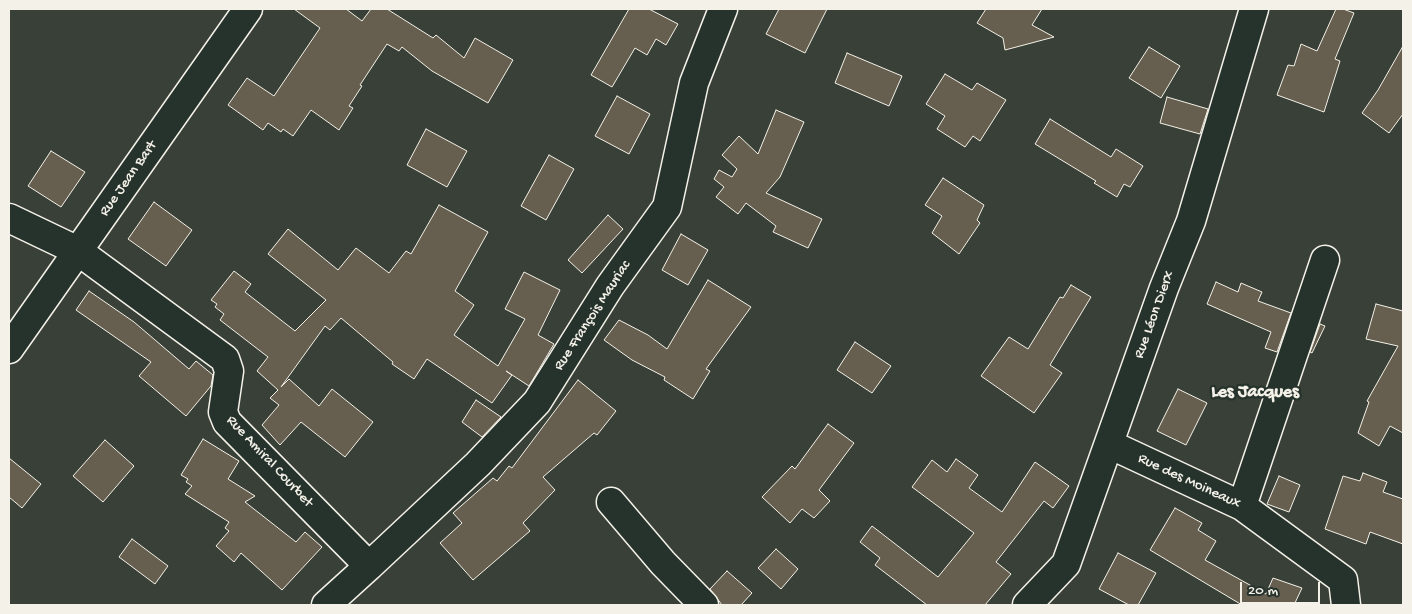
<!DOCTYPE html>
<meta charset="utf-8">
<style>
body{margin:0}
#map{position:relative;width:1412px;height:614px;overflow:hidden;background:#394037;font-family:"Gochi Hand",sans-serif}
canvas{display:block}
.frame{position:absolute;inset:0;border:10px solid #f4f1e8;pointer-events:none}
.scale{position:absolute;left:1240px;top:582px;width:80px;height:22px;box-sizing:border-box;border:2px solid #f4f1e8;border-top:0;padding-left:6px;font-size:15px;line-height:18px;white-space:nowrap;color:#f4f1e8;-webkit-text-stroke:4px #26332d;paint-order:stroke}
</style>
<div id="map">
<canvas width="1412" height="614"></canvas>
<div class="frame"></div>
<div class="scale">20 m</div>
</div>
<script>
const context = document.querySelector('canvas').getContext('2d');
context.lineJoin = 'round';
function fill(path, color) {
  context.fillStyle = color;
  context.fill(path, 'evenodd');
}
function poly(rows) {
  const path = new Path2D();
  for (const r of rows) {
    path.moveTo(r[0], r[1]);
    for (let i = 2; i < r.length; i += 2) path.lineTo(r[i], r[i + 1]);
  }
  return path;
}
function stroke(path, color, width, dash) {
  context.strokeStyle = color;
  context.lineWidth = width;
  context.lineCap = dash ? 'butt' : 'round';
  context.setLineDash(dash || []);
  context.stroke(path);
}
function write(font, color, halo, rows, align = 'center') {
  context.font = font + ' "Gochi Hand",sans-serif';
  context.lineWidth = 4.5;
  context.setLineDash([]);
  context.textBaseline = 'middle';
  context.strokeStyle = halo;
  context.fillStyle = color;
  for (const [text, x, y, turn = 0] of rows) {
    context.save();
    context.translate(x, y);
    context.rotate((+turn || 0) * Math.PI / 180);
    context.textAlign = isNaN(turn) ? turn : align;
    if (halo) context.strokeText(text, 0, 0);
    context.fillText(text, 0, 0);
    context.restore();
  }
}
const building = poly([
 [294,9,346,9,362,21,371,9,387,9,433,38,436,35,464,58,475,38,513,60,488,103,432,71,402,47,399,51,387,44,360,85,362,86,349,106,353,108,339,130,311,110,293,136,283,129,281,132,268,123,263,130,228,105,247,78,274,96,320,28,294,9],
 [629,9,649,9,678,24,666,45,656,39,647,55,635,48,612,87,591,75,629,9],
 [779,9,827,9,805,53,766,34,779,9],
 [986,9,1042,9,1032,25,1054,37,1005,50,1003,38,977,23,986,9],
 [1336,9,1343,9,1354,13,1335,59,1340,61,1324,112,1277,95,1288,65,1294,66,1301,44,1317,51,1336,9],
 [1403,46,1403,114,1389,133,1362,113,1378,90,1403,46],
 [1149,47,1180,66,1161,98,1129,78,1149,47],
 [847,53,902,76,889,106,835,83,847,53],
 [945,74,972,90,977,83,1006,100,980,141,973,136,965,147,937,129,945,116,926,104,945,74],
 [617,96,650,114,629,154,595,136,617,96],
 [1167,97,1208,109,1200,134,1160,123,1167,97],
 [776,110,804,122,780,177,766,193,822,219,808,248,773,232,776,226,746,203,738,214,716,197,724,187,714,179,719,170,732,177,737,169,722,155,739,136,758,154,776,110],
 [1050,119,1111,157,1116,149,1143,166,1130,187,1124,184,1117,197,1094,183,1096,181,1035,144,1050,119],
 [426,129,467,151,447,187,407,165,426,129],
 [51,151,85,172,61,207,28,186,51,151],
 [549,155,574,169,546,220,521,206,549,155],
 [943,178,984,205,977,220,980,223,959,254,932,233,942,216,925,205,943,178],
 [154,202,192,230,166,266,128,239,154,202],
 [439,205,488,232,455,291,474,305,454,335,498,366,525,319,505,309,524,272,560,290,538,335,554,344,529,386,506,371,512,375,492,403,427,359,414,379,392,364,393,362,341,318,330,330,325,326,281,387,289,379,319,406,332,389,373,422,345,457,301,422,280,445,262,425,279,405,270,398,278,390,257,371,268,357,220,320,224,314,215,307,217,304,211,300,234,271,251,284,245,292,295,331,326,300,268,254,288,229,338,270,356,248,389,273,406,251,411,254,439,205],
 [608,215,623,229,582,273,568,260,608,215],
 [681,234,708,250,688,285,662,270,681,234],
 [708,280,751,307,706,369,710,371,693,399,664,380,665,377,632,360,604,340,619,320,648,335,667,349,708,280],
 [1216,282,1238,292,1241,283,1262,292,1258,301,1291,313,1277,352,1265,348,1271,332,1207,304,1216,282],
 [1071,285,1091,297,1050,365,1062,373,1034,413,981,376,1009,337,1028,349,1060,297,1063,298,1071,285],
 [89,291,134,322,189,369,196,361,213,375,211,386,186,416,139,376,151,362,76,310,89,291],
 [1376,304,1403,311,1403,433,1390,426,1379,446,1358,433,1369,402,1367,401,1398,346,1366,339,1376,304],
 [1320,324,1325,326,1312,353,1310,352,1320,324],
 [855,342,891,366,872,393,837,370,855,342],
 [578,380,616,411,597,435,594,433,543,477,555,490,523,523,530,531,473,580,440,543,462,523,453,513,493,478,497,481,509,466,512,468,578,380],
 [1178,389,1207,403,1186,445,1157,431,1178,389],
 [476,400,501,417,482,437,462,422,476,400],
 [828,424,854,443,819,490,830,501,814,518,802,509,790,523,762,497,792,466,795,469,828,424],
 [203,439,239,461,228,479,255,496,245,502,296,542,305,532,322,547,282,590,241,553,234,562,216,546,229,531,225,528,229,522,185,494,192,486,186,482,188,479,181,475,203,439],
 [105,440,134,466,103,502,73,476,105,440],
 [9,458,41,484,22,508,9,497,9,458],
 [956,459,978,475,969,488,1002,512,1035,462,1069,486,1053,508,1044,501,996,562,1011,574,985,605,927,605,875,565,880,558,860,542,872,526,938,577,974,533,912,487,932,460,947,472,956,459],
 [1363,473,1387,482,1383,492,1403,499,1403,544,1370,532,1366,544,1325,529,1343,476,1360,481,1363,473],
 [1279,476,1300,485,1289,512,1267,504,1279,476],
 [1175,508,1202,523,1198,530,1216,541,1205,560,1266,594,1273,578,1302,588,1294,605,1242,605,1150,550,1175,508],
 [132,539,168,566,155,584,119,557,132,539],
 [776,549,798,569,781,589,758,568,776,549],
 [1118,553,1156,573,1138,605,1129,605,1099,589,1118,553],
 [727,571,752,593,741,605,722,605,710,589,727,571]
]);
fill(building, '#665f4f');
stroke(building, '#f4f1e8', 1);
const minor = poly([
 [9,218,78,251,225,359,229,371,223,412,227,422,369,566,326,605],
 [9,349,248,9],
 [1109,444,1242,506,1343,580,1346,605],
 [611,502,663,563,704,605],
 [1242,506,1325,260],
 [369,566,478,464,537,402,610,286,667,207,694,83,723,9],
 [1027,605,1066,564,1164,288,1191,221,1254,9]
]);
stroke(minor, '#f4f1e8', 31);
stroke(minor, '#26332d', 28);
write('15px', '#f4f1e8', '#26332d', [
 ["Rue Jean Bart",129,179,-55],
 ["Rue Léon Dierx",1155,315,-70],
 ["Rue François Mauriac",593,316,-57],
 ["Rue Amiral Courbet",269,462,47],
 ["Rue des Moineaux",1189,482,25]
]);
write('bold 18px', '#f4f1e8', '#26332d', [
 ["Les Jacques",1255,393]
]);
</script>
